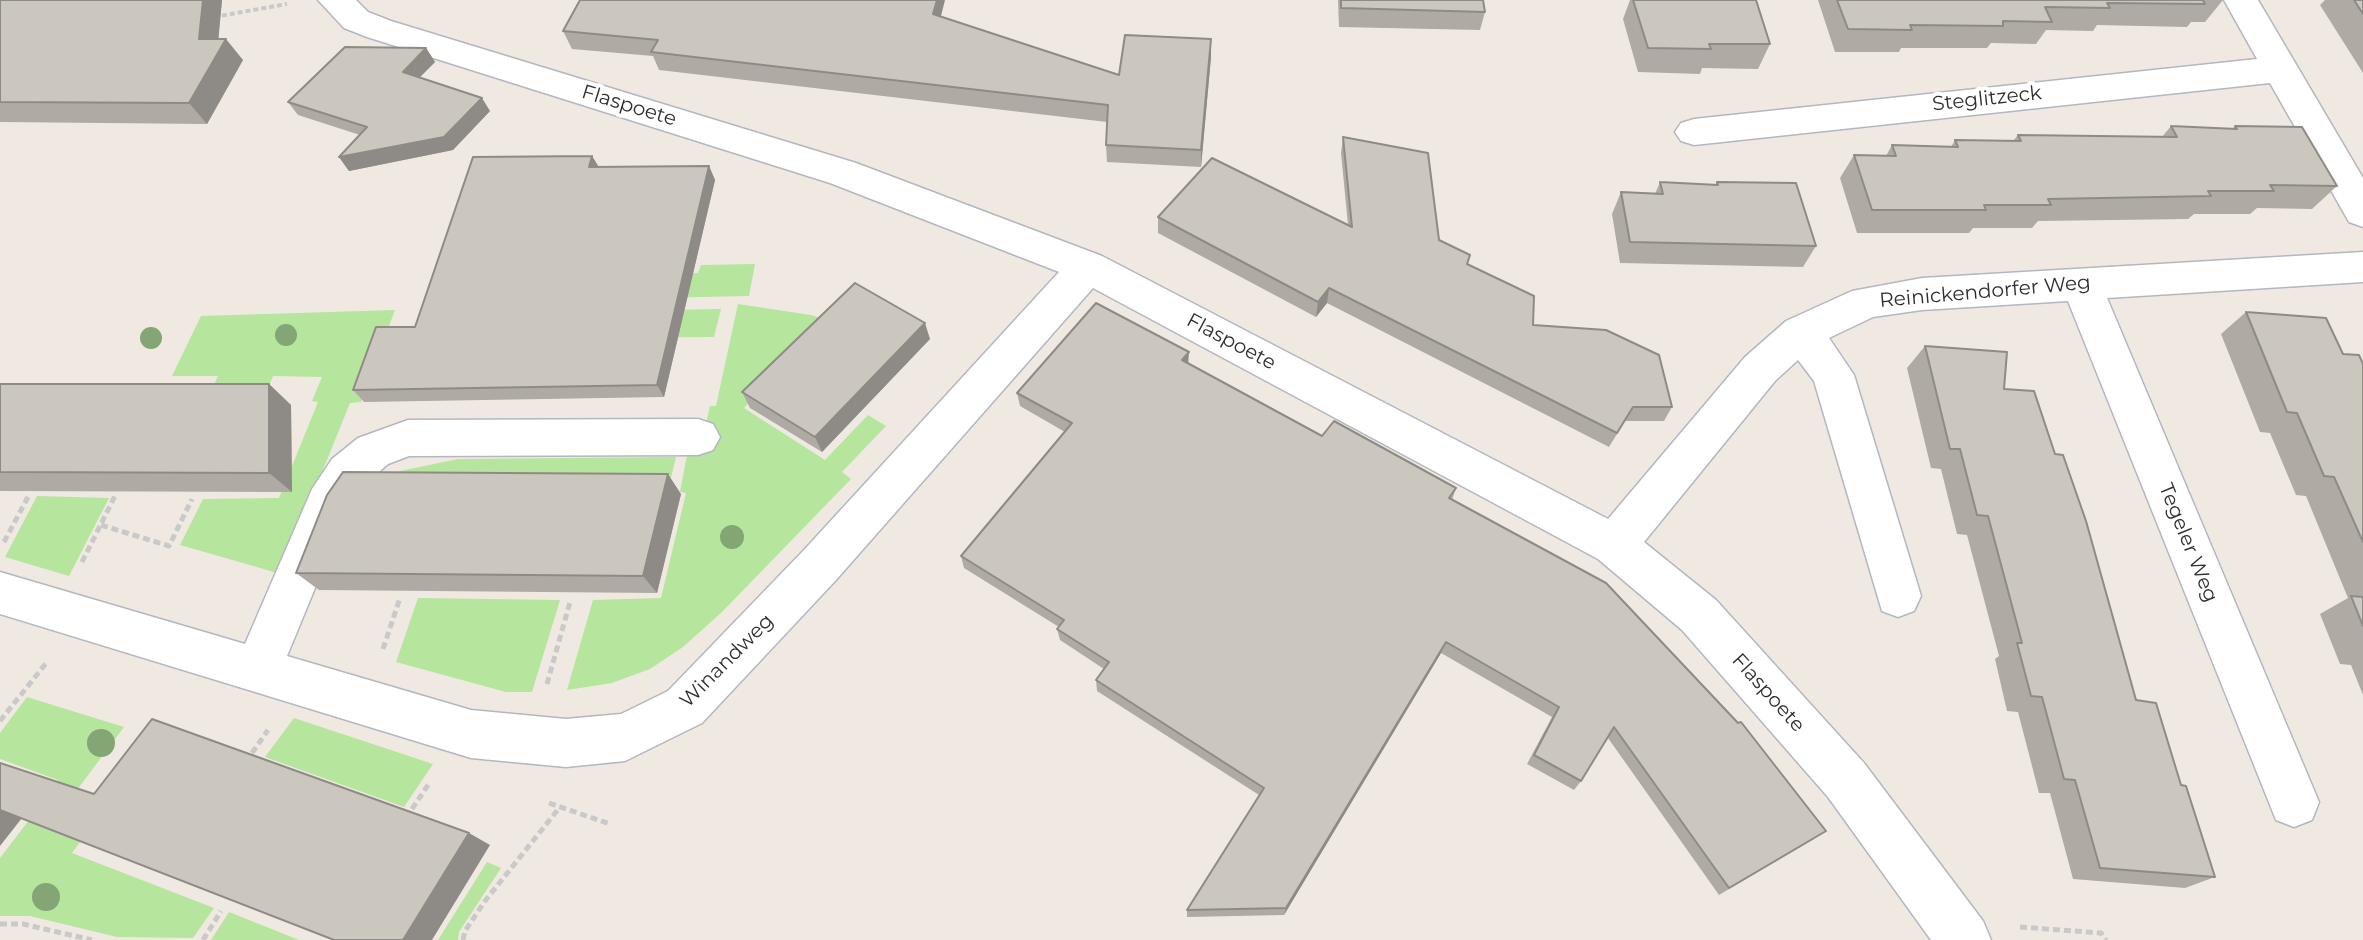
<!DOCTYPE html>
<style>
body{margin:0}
canvas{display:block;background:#efe9e1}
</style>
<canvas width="2363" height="940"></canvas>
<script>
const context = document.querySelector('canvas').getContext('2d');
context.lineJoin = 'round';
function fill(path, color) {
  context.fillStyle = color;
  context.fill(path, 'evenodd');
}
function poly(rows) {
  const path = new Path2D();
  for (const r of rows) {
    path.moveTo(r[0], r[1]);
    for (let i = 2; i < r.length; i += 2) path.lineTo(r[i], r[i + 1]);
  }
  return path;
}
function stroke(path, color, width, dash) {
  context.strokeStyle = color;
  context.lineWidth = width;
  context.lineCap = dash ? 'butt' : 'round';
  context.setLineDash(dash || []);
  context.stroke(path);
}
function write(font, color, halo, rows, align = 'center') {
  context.font = font + ' Montserrat,sans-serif';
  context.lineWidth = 8;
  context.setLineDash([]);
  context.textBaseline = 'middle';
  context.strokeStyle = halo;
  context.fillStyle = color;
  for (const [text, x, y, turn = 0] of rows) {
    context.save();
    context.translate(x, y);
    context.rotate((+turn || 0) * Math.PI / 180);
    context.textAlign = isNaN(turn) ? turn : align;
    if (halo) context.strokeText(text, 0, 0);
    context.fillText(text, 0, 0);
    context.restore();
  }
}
fill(poly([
 [755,264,749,296,466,302,564,277,698,273,701,265],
 [738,304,811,315,830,321,744,408,825,460,868,415,886,426,842,472,851,479,722,612,683,647,650,669,612,683,567,690,593,600,661,598,686,493,680,492,687,455,699,455,710,406,716,406],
 [721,309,714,337,573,338,546,312],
 [395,310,361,402,350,403,281,574,180,545,203,499,279,498,318,402,312,401,322,377,273,376,262,403,206,402,218,376,172,376,201,316],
 [676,457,668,490,376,476,458,459],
 [37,496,109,498,69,576,5,557],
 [418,598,560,600,532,692,506,692,396,662],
 [27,697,124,727,68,802,47,796,58,780,0,759,0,733],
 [294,718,433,764,404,807,265,757],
 [36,811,90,828,72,853,214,908,193,938,117,937,30,916,0,916,0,858],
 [487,862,501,868,459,932,458,940,438,940],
 [229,912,299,940,211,940]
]), '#b6e59e');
const minor = poly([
 [318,0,356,0,368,12,391,21,856,163,1102,256,1608,519,1745,357,1786,321,1852,291,1922,278,2363,252,2363,282,2107,298,2319,802,2312,820,2294,827,2276,820,2068,301,1922,310,1873,317,1829,338,1854,375,1921,596,1914,611,1898,617,1882,611,1814,381,1798,360,1775,381,1644,542,1716,600,1864,763,1983,921,1991,940,1931,940,1828,797,1682,630,1598,559,1093,288,836,580,702,723,625,761,566,767,471,758,0,614,0,572,245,644,312,489,332,459,358,438,408,420,698,419,713,424,720,437,713,450,698,455,409,456,388,464,364,485,346,513,287,656,471,710,566,719,621,714,668,691,804,550,1059,272,830,183,367,37,344,28,318,0],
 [2224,0,2258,0,2363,178,2363,227,2349,222,2270,83,1694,145,1681,141,1675,132,1681,123,1694,119,2257,59,2224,0]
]);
stroke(minor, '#b4b7c1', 3);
stroke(poly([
 [214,17,287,4]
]), '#c9c9c9', 4, [5, 3]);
stroke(poly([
 [101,525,169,546,192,499],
 [4,542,28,497],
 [82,562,115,496],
 [383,649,400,598],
 [547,684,570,602],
 [0,721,47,662],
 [252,753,268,730],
 [549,803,610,824],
 [412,809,430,782],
 [0,924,23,924,92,940],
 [2020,927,2101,933,2106,940],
 [203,940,221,911],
 [463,940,465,931,485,901,560,807]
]), '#c9c9c9', 5, [7, 4]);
fill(minor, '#fff');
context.fillStyle = '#84a574';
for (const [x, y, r] of [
 [286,335,11],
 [151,338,11],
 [732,537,12],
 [101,743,14],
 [46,897,14]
]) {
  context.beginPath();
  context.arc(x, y, r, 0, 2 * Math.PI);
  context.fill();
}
fill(poly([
 [0,0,222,0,218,39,243,60,207,124,0,122],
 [1338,0,1483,0,1485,12,1480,30,1339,27],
 [1630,0,1756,0,1770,44,1758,69,1702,68,1700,74,1638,72,1623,19],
 [1818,0,2223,0,2205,22,2191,22,2187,27,2097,25,2093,31,2046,30,2036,44,1991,43,1987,48,1901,48,1899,52,1835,52],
 [2325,0,2363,0,2363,73,2320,5],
 [941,17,1119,75,1211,39,1211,57,1201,167,1107,162,1106,145,1107,122,659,70,653,56,572,49,563,31],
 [426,48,435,62,420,77,490,111,453,150,349,171,339,157,360,135,298,115,288,102],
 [2171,126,2232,129,2235,126,2337,186,2312,209,2257,208,2250,214,2194,214,2188,219,2038,221,2032,228,1973,228,1969,233,1857,233,1840,178,1854,155,1886,156,1892,145,1951,147,1955,140,2013,141,2018,135,2162,137],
 [1343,137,1439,240,1467,264,1533,325,1672,407,1664,421,1625,421,1609,447,1327,303,1316,317,1158,233,1158,217,1348,225,1341,153],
 [592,156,598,166,709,166,715,180,664,397,364,402,353,390,415,327],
 [1660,182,1715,185,1717,182,1816,246,1803,267,1620,263,1612,214,1621,192,1655,194],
 [2246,312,2363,364,2363,695,2351,665,2340,664,2320,614,2348,598,2306,496,2296,495,2270,433,2260,432,2221,334],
 [930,339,822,452,750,408,742,392],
 [1925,346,2004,389,2136,700,2181,785,2215,877,2185,888,2073,879,2050,793,2039,793,2018,712,2007,711,1995,659,1999,656,1967,535,1957,534,1941,469,1931,468,1907,368],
 [1188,363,1322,436,1456,488,1452,500,1814,839,1719,895,1608,738,1581,781,1574,790,1527,764,1552,717,1441,653,1284,915,1187,917,1187,910,1259,795,1097,691,1096,680,1104,669,1060,640,1057,629,1059,627,964,568,961,556,1065,432,1020,406,1017,393],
 [0,384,269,384,291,405,292,492,0,491],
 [681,494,657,593,319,590,296,573]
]), '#afaba4');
fill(poly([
 [203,0,222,0,217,55,226,39,243,60,207,124,189,103,199,39],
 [937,0,945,0,937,32,933,14],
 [1211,39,1211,57,1201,167,1201,150],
 [426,48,435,62,412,85,403,72],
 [482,98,490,111,453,150,349,171,339,157],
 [592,156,600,169,589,167],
 [709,166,715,180,664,397,657,385],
 [1329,288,1327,303,1316,317,1318,302],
 [925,323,930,339,822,452,815,437],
 [1189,352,1188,366,1182,360],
 [269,384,291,405,292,492,269,473],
 [668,474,681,494,657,593,643,576],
 [1446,642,1441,653,1284,915,1286,908],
 [0,810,22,818,0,846],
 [469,833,490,845,432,940,403,940]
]), '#8e8b86');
const building = poly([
 [0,0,203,0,199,39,226,39,189,103,0,102,0,0],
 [580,0,937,0,933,14,1119,75,1125,35,1211,39,1201,150,1106,145,1108,105,651,52,658,40,563,31,580,0],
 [1341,0,1483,0,1485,12,1341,8,1341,0],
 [1633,0,1756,0,1770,44,1709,44,1711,49,1648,48,1633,0],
 [1837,0,2203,0,2205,4,2107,3,2110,8,2045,7,2052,22,2003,21,2003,26,1910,25,1912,30,1848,29,1837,0],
 [2354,0,2363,0,2363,14,2354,0],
 [345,47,426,48,403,72,482,98,444,137,339,157,367,127,288,102,345,47],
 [2171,126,2237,129,2235,126,2302,127,2337,186,2270,185,2274,191,2208,191,2211,196,2048,199,2051,205,1984,205,1986,210,1872,210,1854,155,1896,156,1892,145,1958,147,1955,140,2021,141,2018,135,2177,137,2171,126],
 [1343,137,1428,153,1439,240,1470,255,1467,264,1534,296,1533,325,1606,330,1659,355,1672,407,1633,407,1617,433,1329,288,1318,302,1158,217,1212,158,1352,227,1343,137],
 [592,156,589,167,709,166,657,385,353,390,376,327,415,327,473,157,592,156],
 [1660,182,1718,185,1717,182,1796,183,1816,246,1630,242,1621,192,1663,194,1660,182],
 [855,283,925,323,815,437,742,392,855,283],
 [1096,303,1189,352,1182,360,1322,436,1334,421,1456,488,1449,498,1606,583,1738,723,1741,722,1826,831,1729,888,1614,727,1581,781,1534,755,1559,707,1446,642,1286,908,1187,910,1264,788,1096,680,1109,662,1057,629,1064,620,961,556,1072,423,1017,393,1096,303],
 [2246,312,2326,318,2343,354,2359,355,2363,364,2363,542,2334,477,2324,476,2297,413,2287,412,2246,312],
 [1925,346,2007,352,2004,389,2034,391,2055,454,2063,455,2086,521,2136,700,2156,703,2181,785,2186,786,2215,877,2100,868,2075,780,2064,779,2042,697,2031,696,2017,643,2022,643,1988,516,1977,515,1960,449,1950,449,1925,346],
 [0,384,269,384,269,473,0,472,0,384],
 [343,472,668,474,643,576,296,573,327,495,343,472],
 [2351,596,2363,597,2363,626,2351,596],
 [152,719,469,833,403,940,334,940,0,810,0,763,94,794,152,719]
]);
fill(building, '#cbc7bf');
stroke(building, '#8e8b86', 2);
write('20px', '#2e2e2e', '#fff', [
 ["Steglitzeck",1987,99,-6],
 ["Flaspoete",629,106,17],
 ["Reinickendorfer Weg",1985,292,-5],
 ["Flaspoete",1231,342,28],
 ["Tegeler Weg",2188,543,68],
 ["Winandweg",727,661,-45],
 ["Flaspoete",1768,693,48]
]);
</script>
